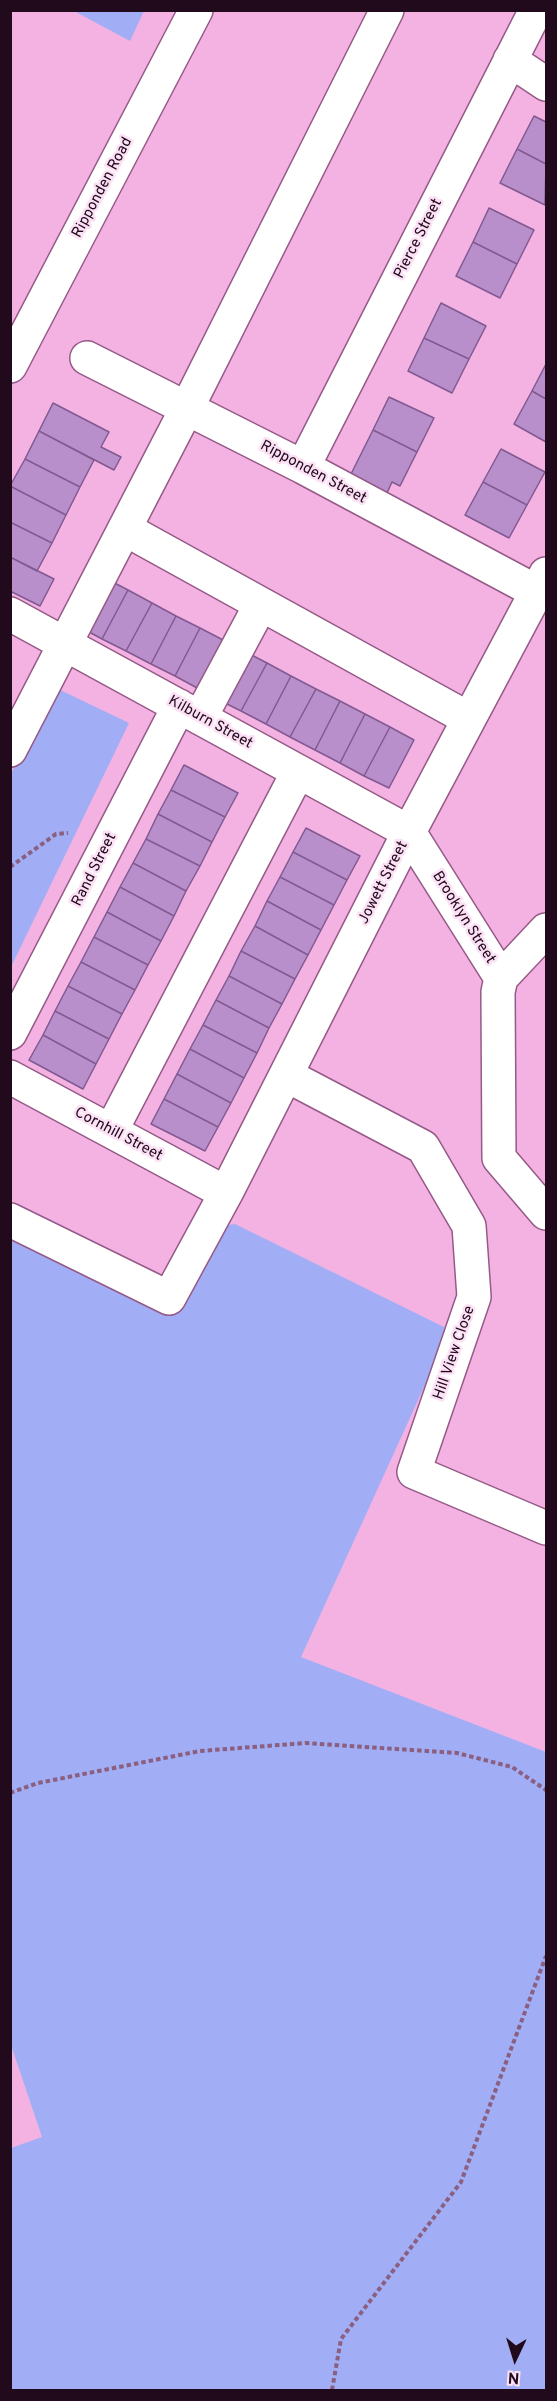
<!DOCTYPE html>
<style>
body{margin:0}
#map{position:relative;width:557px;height:2401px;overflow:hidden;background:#f3b2e2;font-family:Overpass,sans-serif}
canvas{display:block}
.frame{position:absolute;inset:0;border:12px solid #210a1c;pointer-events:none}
.north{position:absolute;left:485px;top:2329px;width:60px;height:60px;-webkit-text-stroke:4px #fce1f5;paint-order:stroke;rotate:184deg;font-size:16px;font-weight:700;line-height:24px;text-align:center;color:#210a1c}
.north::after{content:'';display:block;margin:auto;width:21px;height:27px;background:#210a1c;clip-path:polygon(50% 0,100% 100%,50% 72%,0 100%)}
</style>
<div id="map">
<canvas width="557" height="2401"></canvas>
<div class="frame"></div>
<div class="north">N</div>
</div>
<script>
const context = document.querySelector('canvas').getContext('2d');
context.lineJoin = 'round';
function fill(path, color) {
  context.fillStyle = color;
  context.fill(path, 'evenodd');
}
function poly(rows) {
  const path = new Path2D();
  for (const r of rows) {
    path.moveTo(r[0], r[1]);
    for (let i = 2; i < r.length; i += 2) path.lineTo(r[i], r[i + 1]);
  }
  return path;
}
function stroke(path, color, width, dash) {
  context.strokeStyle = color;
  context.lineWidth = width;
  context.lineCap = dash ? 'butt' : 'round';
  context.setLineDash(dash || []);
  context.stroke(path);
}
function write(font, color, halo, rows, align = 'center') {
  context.font = font + ' Overpass,sans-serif';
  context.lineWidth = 5;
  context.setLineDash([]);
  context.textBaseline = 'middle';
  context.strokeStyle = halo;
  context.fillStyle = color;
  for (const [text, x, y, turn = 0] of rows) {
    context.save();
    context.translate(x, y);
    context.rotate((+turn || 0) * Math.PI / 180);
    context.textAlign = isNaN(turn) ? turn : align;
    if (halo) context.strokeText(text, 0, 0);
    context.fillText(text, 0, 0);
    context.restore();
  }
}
fill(poly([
 [74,11,144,11,130,41],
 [54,687,129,723,11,967,10,776],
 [235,1224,450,1330,301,1657,546,1752,546,2390,11,2390,11,2148,42,2137,10,2042,10,1231,170,1312,215,1227]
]), '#a1aef5');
const building = poly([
 [534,116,546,122,546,164,517,149,534,116],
 [517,149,546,164,545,205,500,183,517,149],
 [489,208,534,230,517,264,473,242,489,208],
 [473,242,517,264,500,298,456,276,473,242],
 [441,303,486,326,469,359,424,338,441,303],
 [424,338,469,359,452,393,408,371,424,338],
 [546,364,546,399,532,391,546,364],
 [532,391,546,399,546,442,514,424,532,391],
 [389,397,434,418,417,452,373,430,389,397],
 [53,403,109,432,101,447,121,457,114,470,39,431,53,403],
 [373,430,417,452,400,486,392,482,387,493,350,476,373,430],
 [39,431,94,460,80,487,25,459,39,431],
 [501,449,545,472,527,505,483,482,501,449],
 [25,459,80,487,66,515,10,486,25,459],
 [483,482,527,505,509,538,465,515,483,482],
 [10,486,66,515,52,543,10,522,10,486],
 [10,522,52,543,37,571,10,557,10,522],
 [10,557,54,579,40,606,10,591,10,557],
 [103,577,128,590,102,639,78,626,103,577],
 [128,590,152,603,126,651,102,639,128,590],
 [152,603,176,616,151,664,126,651,152,603],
 [176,616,200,628,175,676,151,664,176,616],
 [200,628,225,641,199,689,175,676,200,628],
 [242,650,267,663,241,711,217,699,242,650],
 [267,663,291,676,266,724,241,711,267,663],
 [291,676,316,689,290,737,266,724,291,676],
 [316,689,340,701,315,750,290,737,316,689],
 [340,701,365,714,340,763,315,750,340,701],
 [365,714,390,727,364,776,340,763,365,714],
 [390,727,414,740,389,788,364,776,390,727],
 [184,765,238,793,225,817,171,790,184,765],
 [171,790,225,817,212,842,158,814,171,790],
 [158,814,212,842,200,866,146,839,158,814],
 [306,828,360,856,347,880,293,852,306,828],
 [146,839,200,866,186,891,133,863,146,839],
 [293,852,347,880,334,905,280,877,293,852],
 [133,863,186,891,174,916,120,887,133,863],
 [280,877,334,905,321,930,267,901,280,877],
 [120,887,174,916,161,941,107,912,120,887],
 [267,901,321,930,308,955,255,926,267,901],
 [107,912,161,941,148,965,94,937,107,912],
 [255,926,308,955,295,979,241,951,255,926],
 [94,937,148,965,135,990,81,962,94,937],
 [241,951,295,979,282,1004,229,976,241,951],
 [81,962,135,990,122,1014,68,986,81,962],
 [229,976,282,1004,269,1028,216,1000,229,976],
 [68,986,122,1014,109,1039,55,1011,68,986],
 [216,1000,269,1028,257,1053,203,1025,216,1000],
 [55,1011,109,1039,96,1064,43,1035,55,1011],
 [203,1025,257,1053,244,1078,190,1049,203,1025],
 [43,1035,96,1064,83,1089,29,1060,43,1035],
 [190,1049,244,1078,231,1103,177,1074,190,1049],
 [177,1074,231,1103,218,1127,164,1099,177,1074],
 [164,1099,218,1127,205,1151,151,1124,164,1099]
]);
fill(building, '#b98fcb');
stroke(building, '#815991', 1.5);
const minor = poly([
 [510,60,546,84],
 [87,358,303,467,537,592],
 [303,467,536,10],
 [125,529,469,719],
 [10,614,409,832,501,978,546,930],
 [200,718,261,604],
 [10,750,187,408,387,10],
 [501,978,498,992,499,1158,546,1213],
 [10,1033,179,706],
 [286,1075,423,1147,469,1226,474,1297,414,1472,546,1528],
 [10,1077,226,1193],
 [111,1131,298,772],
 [10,1220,169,1298,226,1193,409,832,546,574]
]);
const major = poly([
 [10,366,196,10]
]);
stroke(minor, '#955a87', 36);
stroke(major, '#955a87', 36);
stroke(poly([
 [10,867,56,834,68,833],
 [10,1793,38,1783,200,1751,306,1743,457,1753,512,1767,546,1790],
 [332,2390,341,2339,461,2182,546,1956]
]), '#8b5f80', 4, [4.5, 3]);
stroke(minor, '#fff', 33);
stroke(major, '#fff', 33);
write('15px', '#210a1c', '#fce1f5', [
 ["Ripponden Road",103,188,-62],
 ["Pierce Street",419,239,-63],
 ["Ripponden Street",313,473,28],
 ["Kilburn Street",210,723,29],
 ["Rand Street",95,870,-63],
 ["Jowett Street",384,883,-63],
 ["Brooklyn Street",463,918,58],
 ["Cornhill Street",118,1135,28],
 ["Hill View Close",455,1353,-71]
]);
</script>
